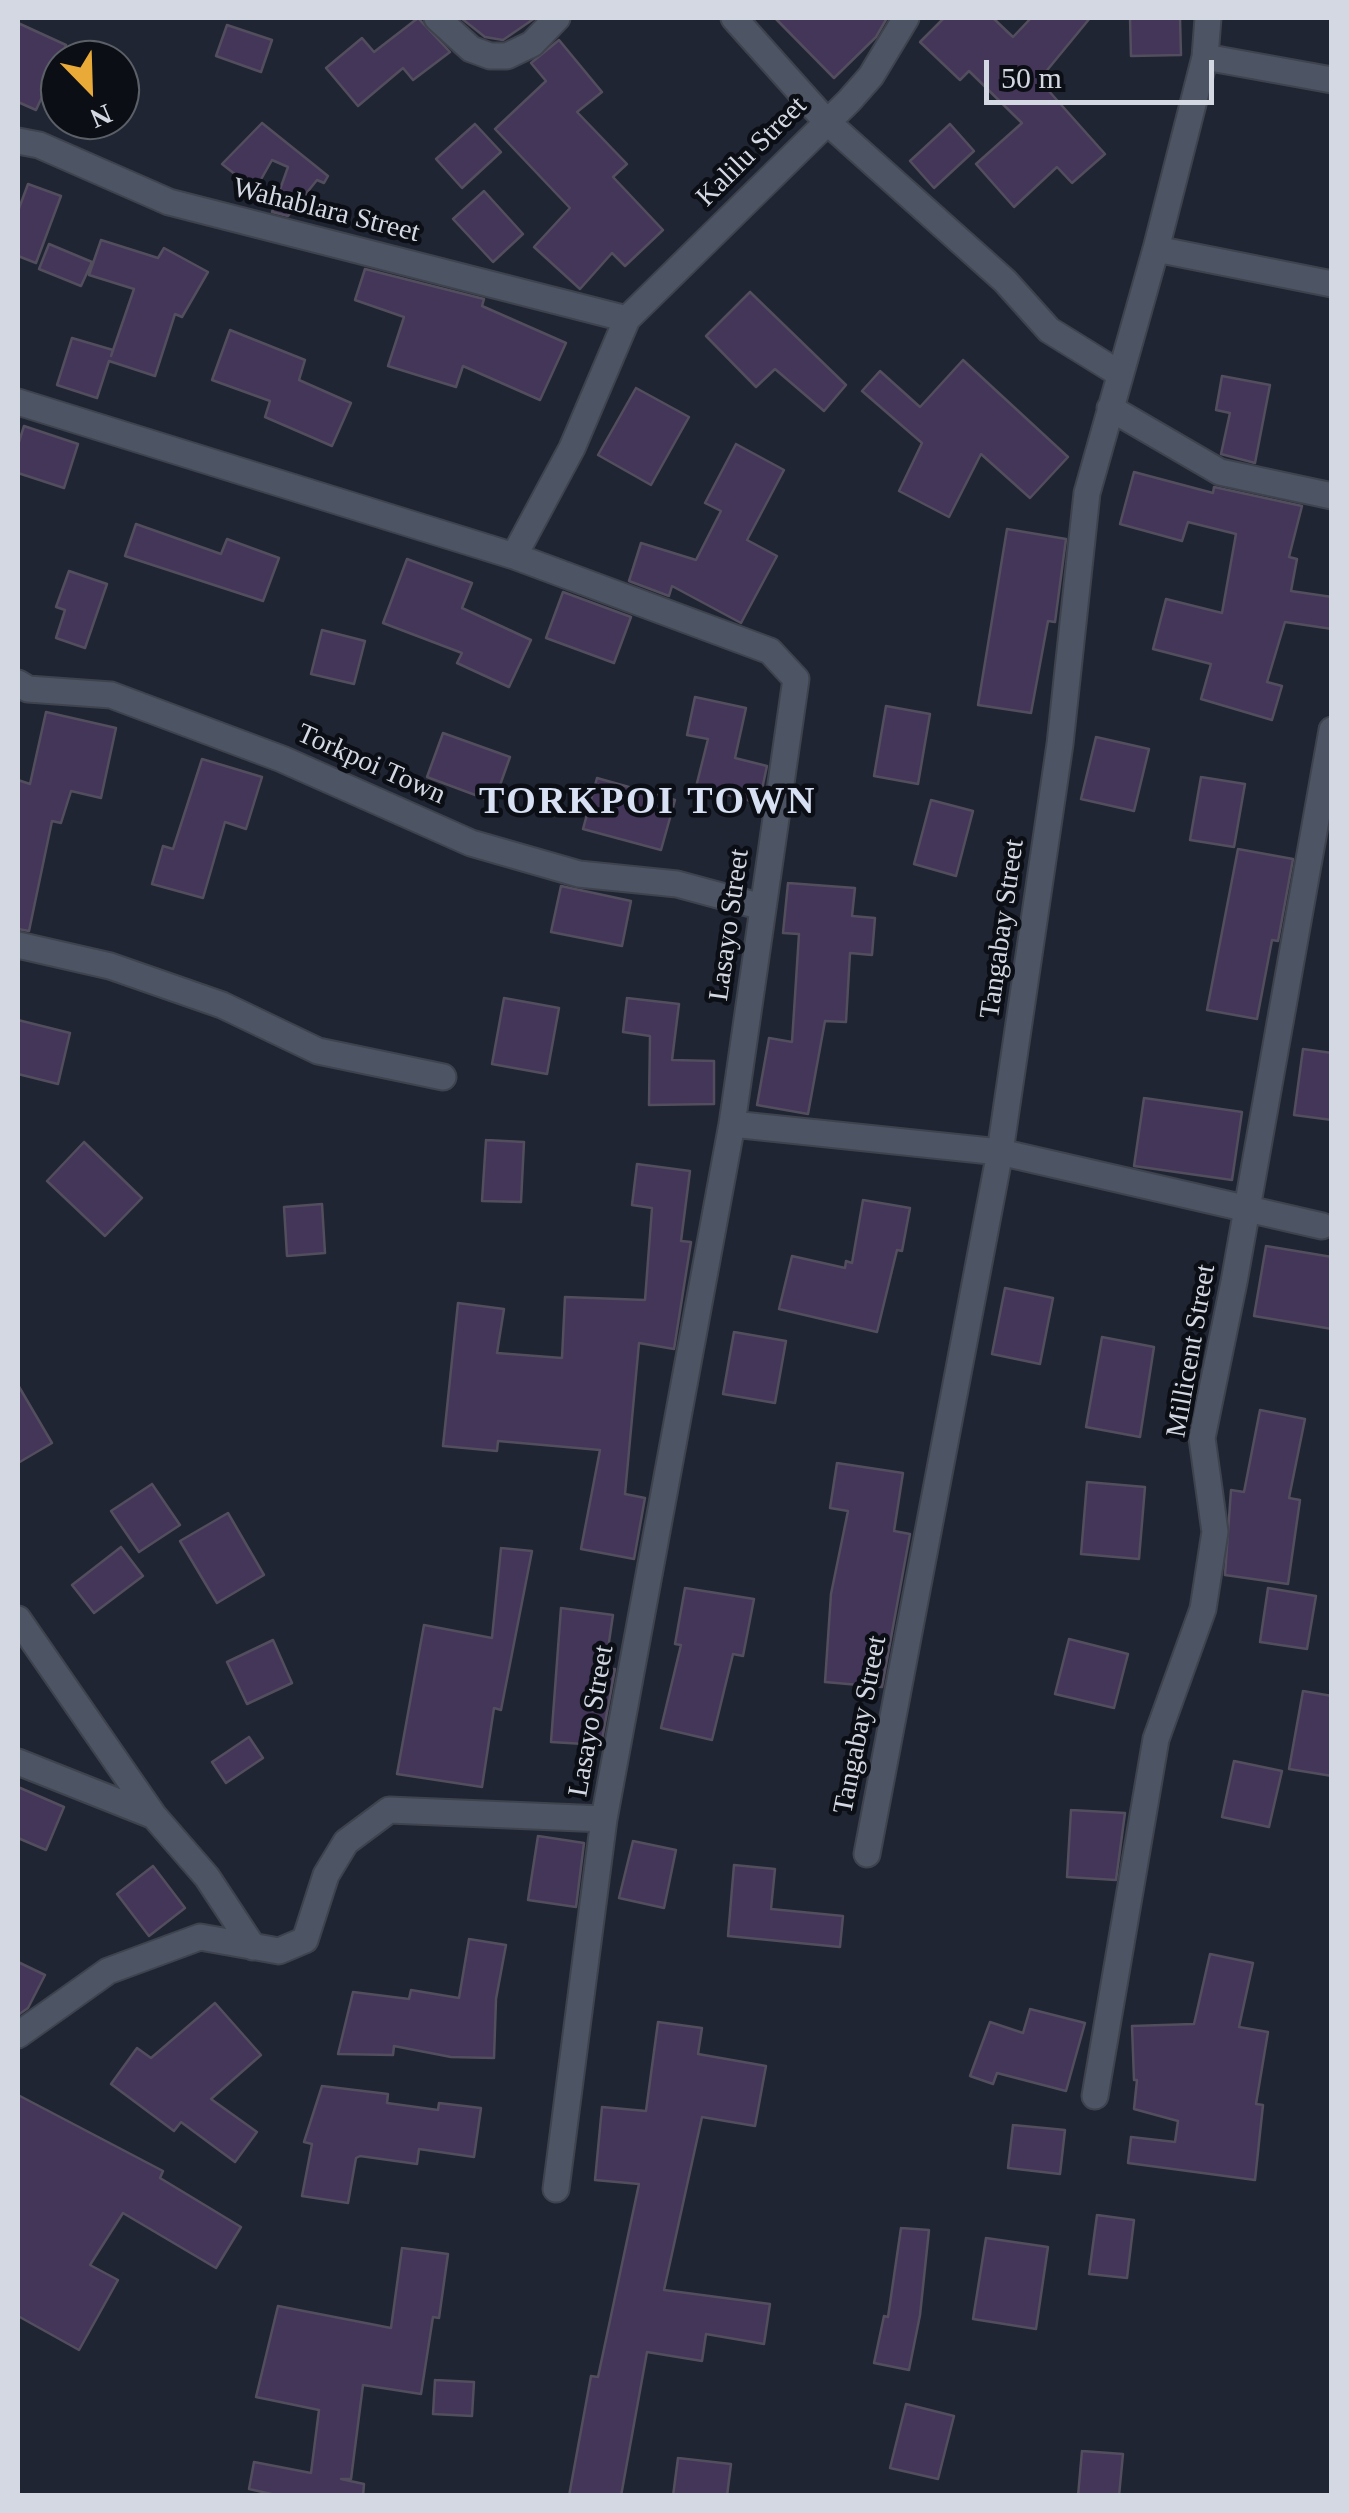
<!DOCTYPE html>
<style>
body{margin:0}
#map{position:relative;width:1349px;height:2513px;overflow:hidden;background:#1f2533;font-family:Georgia,serif}
canvas{display:block}
.frame{position:absolute;inset:0;border:20px solid #d4d8e2;pointer-events:none}
.north{position:absolute;left:40px;top:40px;width:100px;height:100px;box-sizing:border-box;background:#0b0e14;border:2px solid #5b5f66;border-radius:50%;rotate:157deg;font-size:28px;font-weight:700;line-height:40px;text-align:center;color:#d4d8e2}
.north::after{content:'';display:block;margin:auto;width:35px;height:45px;background:#eaaa38;clip-path:polygon(50% 0,100% 100%,50% 72%,0 100%)}
.scale{position:absolute;left:984px;top:60px;width:230px;height:45px;box-sizing:border-box;border:5px solid #d4d8e2;border-top:0;padding-left:12px;font-size:30px;line-height:35px;white-space:nowrap;color:#d4d8e2;-webkit-text-stroke:8px #0b0e14;paint-order:stroke}
</style>
<div id="map">
<canvas width="1349" height="2513"></canvas>
<div class="frame"></div>
<div class="north">N</div>
<div class="scale">50 m</div>
</div>
<script>
const context = document.querySelector('canvas').getContext('2d');
context.lineJoin = 'round';
function fill(path, color) {
  context.fillStyle = color;
  context.fill(path, 'evenodd');
}
function poly(rows) {
  const path = new Path2D();
  for (const r of rows) {
    path.moveTo(r[0], r[1]);
    for (let i = 2; i < r.length; i += 2) path.lineTo(r[i], r[i + 1]);
  }
  return path;
}
function stroke(path, color, width, dash) {
  context.strokeStyle = color;
  context.lineWidth = width;
  context.lineCap = dash ? 'butt' : 'round';
  context.setLineDash(dash || []);
  context.stroke(path);
}
function write(font, color, halo, rows, align = 'center') {
  context.font = font + ' Georgia,serif';
  context.lineWidth = 9;
  context.setLineDash([]);
  context.textBaseline = 'middle';
  context.strokeStyle = halo;
  context.fillStyle = color;
  for (const [text, x, y, turn = 0] of rows) {
    context.save();
    context.translate(x, y);
    context.rotate((+turn || 0) * Math.PI / 180);
    context.textAlign = isNaN(turn) ? turn : align;
    if (halo) context.strokeText(text, 0, 0);
    context.fillText(text, 0, 0);
    context.restore();
  }
}
const building = poly([
 [418,18,450,52,413,80,403,68,358,106,326,68,362,38,374,52,418,18],
 [461,18,535,18,503,40,485,37,461,18],
 [775,18,887,18,876,37,834,78,775,18],
 [944,18,993,18,1013,37,1031,18,1090,18,1039,80,1105,154,1072,183,1057,167,1014,207,976,164,1022,123,969,71,960,80,920,42,944,18],
 [1130,18,1180,18,1181,55,1131,56,1130,18],
 [18,23,66,45,36,110,18,102,18,23],
 [227,25,272,40,261,72,216,56,227,25],
 [559,40,602,92,577,112,627,164,613,177,663,230,625,266,612,253,580,289,534,247,570,208,495,129,546,81,531,63,559,40],
 [262,123,328,176,324,183,317,180,288,216,272,212,288,167,272,160,255,190,222,164,262,123],
 [475,124,501,152,462,188,436,159,475,124],
 [950,124,974,151,934,188,910,161,950,124],
 [28,184,61,196,36,263,18,256,18,211,28,184],
 [484,191,523,234,493,262,453,219,484,191],
 [101,240,158,258,164,248,208,272,182,317,175,314,155,376,109,361,97,398,57,385,72,338,113,350,111,356,134,289,89,275,101,240],
 [49,244,92,262,81,286,39,269,49,244],
 [365,269,484,299,482,306,566,343,540,400,463,366,456,387,388,366,404,317,355,300,365,269],
 [750,292,846,385,824,411,775,369,756,387,706,336,750,292],
 [230,330,305,360,299,380,351,403,332,446,265,417,270,401,212,380,230,330],
 [963,360,1068,457,1030,498,981,454,949,517,899,491,922,443,862,391,880,371,920,407,963,360],
 [1222,376,1270,385,1255,463,1221,454,1230,413,1216,410,1222,376],
 [636,388,689,417,651,485,598,455,636,388],
 [24,426,78,444,64,488,18,473,18,445,24,426],
 [736,444,784,470,747,540,777,556,741,623,672,586,669,596,629,581,641,543,696,560,721,511,705,503,736,444],
 [1134,472,1213,493,1214,487,1302,506,1289,557,1297,559,1291,591,1332,597,1332,629,1285,622,1267,682,1282,686,1272,720,1201,699,1211,664,1153,649,1166,599,1222,613,1236,534,1188,522,1182,541,1120,524,1134,472],
 [136,524,221,554,227,539,279,558,263,601,125,556,136,524],
 [1007,529,1066,539,1055,622,1048,621,1031,713,978,705,1007,529],
 [407,559,472,583,462,608,531,640,509,687,457,663,462,653,383,623,407,559],
 [69,571,107,584,85,648,56,638,65,610,56,607,69,571],
 [563,592,631,617,614,663,546,638,563,592],
 [322,630,365,641,354,684,311,674,322,630],
 [695,697,746,708,735,758,767,766,759,803,696,787,708,739,687,735,695,697],
 [886,706,930,714,918,784,874,776,886,706],
 [46,712,116,728,101,798,71,791,61,823,52,821,29,931,18,929,18,780,30,784,46,712],
 [443,733,510,757,494,802,427,777,443,733],
 [1096,737,1149,749,1134,811,1081,799,1096,737],
 [202,759,262,777,246,829,225,822,203,898,152,884,163,846,173,849,202,759],
 [1201,777,1245,784,1234,847,1190,840,1201,777],
 [597,778,675,800,661,850,583,829,597,778],
 [931,800,973,811,956,876,914,864,931,800],
 [1238,849,1293,859,1278,941,1272,940,1257,1019,1207,1010,1238,849],
 [788,883,855,888,852,916,875,918,872,955,850,953,846,1022,825,1021,808,1114,757,1105,769,1038,792,1042,799,934,783,933,788,883],
 [561,886,631,901,622,946,551,932,561,886],
 [504,998,559,1008,547,1074,492,1064,504,998],
 [627,998,679,1004,672,1060,714,1061,714,1104,649,1105,650,1036,623,1032,627,998],
 [18,1020,70,1033,58,1084,18,1074,18,1020],
 [1303,1049,1332,1053,1332,1120,1294,1115,1303,1049],
 [1144,1098,1242,1112,1232,1180,1134,1166,1144,1098],
 [486,1140,524,1142,521,1202,482,1201,486,1140],
 [84,1142,142,1198,105,1236,47,1181,84,1142],
 [637,1164,690,1171,681,1241,691,1242,674,1349,639,1343,625,1494,645,1498,634,1559,581,1549,600,1450,498,1441,497,1451,443,1446,458,1303,504,1309,497,1353,562,1358,565,1297,645,1300,652,1208,632,1205,637,1164],
 [863,1200,910,1208,902,1251,897,1250,877,1332,779,1309,792,1256,845,1268,846,1261,852,1263,863,1200],
 [322,1204,325,1253,287,1256,284,1207,322,1204],
 [1266,1246,1332,1257,1332,1329,1254,1316,1266,1246],
 [1005,1288,1053,1298,1040,1364,992,1354,1005,1288],
 [734,1332,786,1341,775,1403,723,1394,734,1332],
 [1102,1337,1154,1347,1140,1437,1086,1427,1102,1337],
 [18,1385,52,1443,18,1463,18,1385],
 [1260,1410,1305,1419,1289,1498,1300,1500,1288,1584,1225,1575,1231,1490,1244,1492,1260,1410],
 [837,1463,903,1473,894,1531,910,1534,882,1687,825,1682,831,1594,848,1511,830,1508,837,1463],
 [1087,1482,1145,1487,1139,1559,1081,1554,1087,1482],
 [152,1484,180,1525,139,1552,111,1511,152,1484],
 [228,1513,264,1575,217,1603,180,1541,228,1513],
 [121,1547,143,1576,94,1613,72,1585,121,1547],
 [501,1548,532,1551,501,1710,494,1708,482,1787,397,1774,424,1625,492,1638,501,1548],
 [685,1588,754,1599,743,1656,733,1654,712,1740,661,1728,681,1645,675,1644,685,1588],
 [1268,1588,1316,1596,1307,1649,1260,1642,1268,1588],
 [561,1608,613,1615,605,1669,615,1669,601,1745,551,1742,561,1608],
 [1069,1639,1128,1654,1114,1708,1055,1694,1069,1639],
 [273,1640,292,1683,247,1704,227,1662,273,1640],
 [1303,1691,1332,1696,1332,1776,1289,1769,1303,1691],
 [249,1737,263,1758,226,1783,212,1762,249,1737],
 [1234,1761,1282,1771,1269,1827,1222,1817,1234,1761],
 [18,1787,64,1807,46,1850,18,1838,18,1787],
 [1071,1810,1125,1813,1116,1880,1067,1877,1071,1810],
 [538,1836,584,1843,576,1907,528,1900,538,1836],
 [633,1841,676,1850,664,1908,619,1898,633,1841],
 [734,1865,775,1869,771,1909,843,1916,840,1947,728,1936,734,1865],
 [153,1866,185,1908,149,1936,117,1894,153,1866],
 [469,1939,506,1945,496,1999,494,2058,451,2057,394,2046,393,2055,338,2054,353,1992,409,1999,411,1990,459,1998,469,1939],
 [1210,1954,1253,1963,1239,2027,1268,2032,1256,2104,1263,2105,1255,2180,1128,2163,1131,2137,1175,2142,1178,2121,1134,2109,1137,2080,1134,2080,1132,2026,1194,2024,1210,1954],
 [18,1962,45,1975,28,2008,18,2015,18,1962],
 [215,2003,261,2055,211,2099,257,2132,235,2162,181,2122,174,2131,111,2084,137,2048,151,2058,215,2003],
 [1030,2009,1085,2023,1066,2091,997,2073,993,2084,970,2076,990,2022,1023,2033,1030,2009],
 [658,2022,702,2028,698,2054,766,2066,755,2126,702,2117,664,2290,770,2304,764,2344,706,2334,702,2361,647,2352,621,2496,569,2496,591,2376,598,2377,639,2184,595,2180,602,2107,646,2111,658,2022],
 [322,2086,388,2094,387,2103,438,2110,439,2103,481,2108,474,2157,419,2149,417,2164,360,2156,356,2158,348,2203,302,2196,312,2144,304,2142,322,2086],
 [18,2095,163,2171,160,2178,241,2227,216,2268,123,2213,90,2265,118,2280,79,2350,18,2316,18,2095],
 [1013,2125,1065,2130,1060,2174,1008,2168,1013,2125],
 [1097,2215,1134,2220,1127,2278,1089,2274,1097,2215],
 [901,2228,929,2230,920,2315,909,2370,874,2363,884,2316,888,2317,901,2228],
 [986,2238,1048,2247,1036,2329,973,2319,986,2238],
 [402,2248,448,2254,439,2318,433,2317,421,2394,363,2385,351,2479,341,2479,364,2484,363,2496,280,2496,249,2489,254,2462,311,2473,319,2410,256,2397,278,2306,391,2328,402,2248],
 [435,2380,474,2382,472,2416,433,2414,435,2380],
 [906,2404,954,2416,938,2479,890,2468,906,2404],
 [1082,2451,1123,2454,1119,2496,1078,2496,1082,2451],
 [678,2458,731,2464,727,2496,673,2496,678,2458]
]);
fill(building, '#433659');
stroke(building, '#534e5e', 2.5);
const minor = poly([
 [437,18,471,49,490,56,507,56,532,44,557,18],
 [734,18,826,121,1005,281,1049,330,1120,374],
 [1205,57,1332,80],
 [18,141,39,145,169,202,627,319],
 [1156,249,1332,284],
 [18,402,514,556,770,651,796,679,732,1124,604,1819],
 [1110,408,1220,472,1332,496],
 [514,556,572,448,627,319,849,101,871,76,906,18],
 [18,683,28,689,111,695,282,759,471,843,579,874,677,884,762,907],
 [18,945,110,966,222,1005,318,1051,443,1077],
 [732,1124,1000,1152,1322,1226],
 [18,1619,154,1816],
 [18,1762,154,1816,207,1877,253,1947],
 [867,1854,1000,1152,1060,744,1087,493,1156,249,1205,57,1208,18],
 [18,2035,108,1971,200,1937,279,1951,305,1940,326,1875,346,1842,389,1810,604,1819,556,2189],
 [1095,2096,1156,1739,1203,1609,1215,1532,1202,1438,1234,1282,1332,730]
]);
stroke(minor, '#3e434e', 29);
stroke(minor, '#4d5464', 25);
write('28px', '#d4d8e2', '#0b0e14', [
 ["Kalilu Street",752,152,-45],
 ["Wahablara Street",326,211,14],
 ["Torkpoi Town",371,765,24],
 ["Lasayo Street",730,925,-82],
 ["Tangabay Street",1003,929,-82],
 ["Millicent Street",1192,1351,-80],
 ["Lasayo Street",592,1721,-80],
 ["Tangabay Street",861,1725,-79]
]);
context.letterSpacing = '2.5px';
write('bold 38px', '#d8e1f4', '#0b0e14', [
 ["TORKPOI TOWN",648,803]
]);
context.letterSpacing = '0px';
</script>
